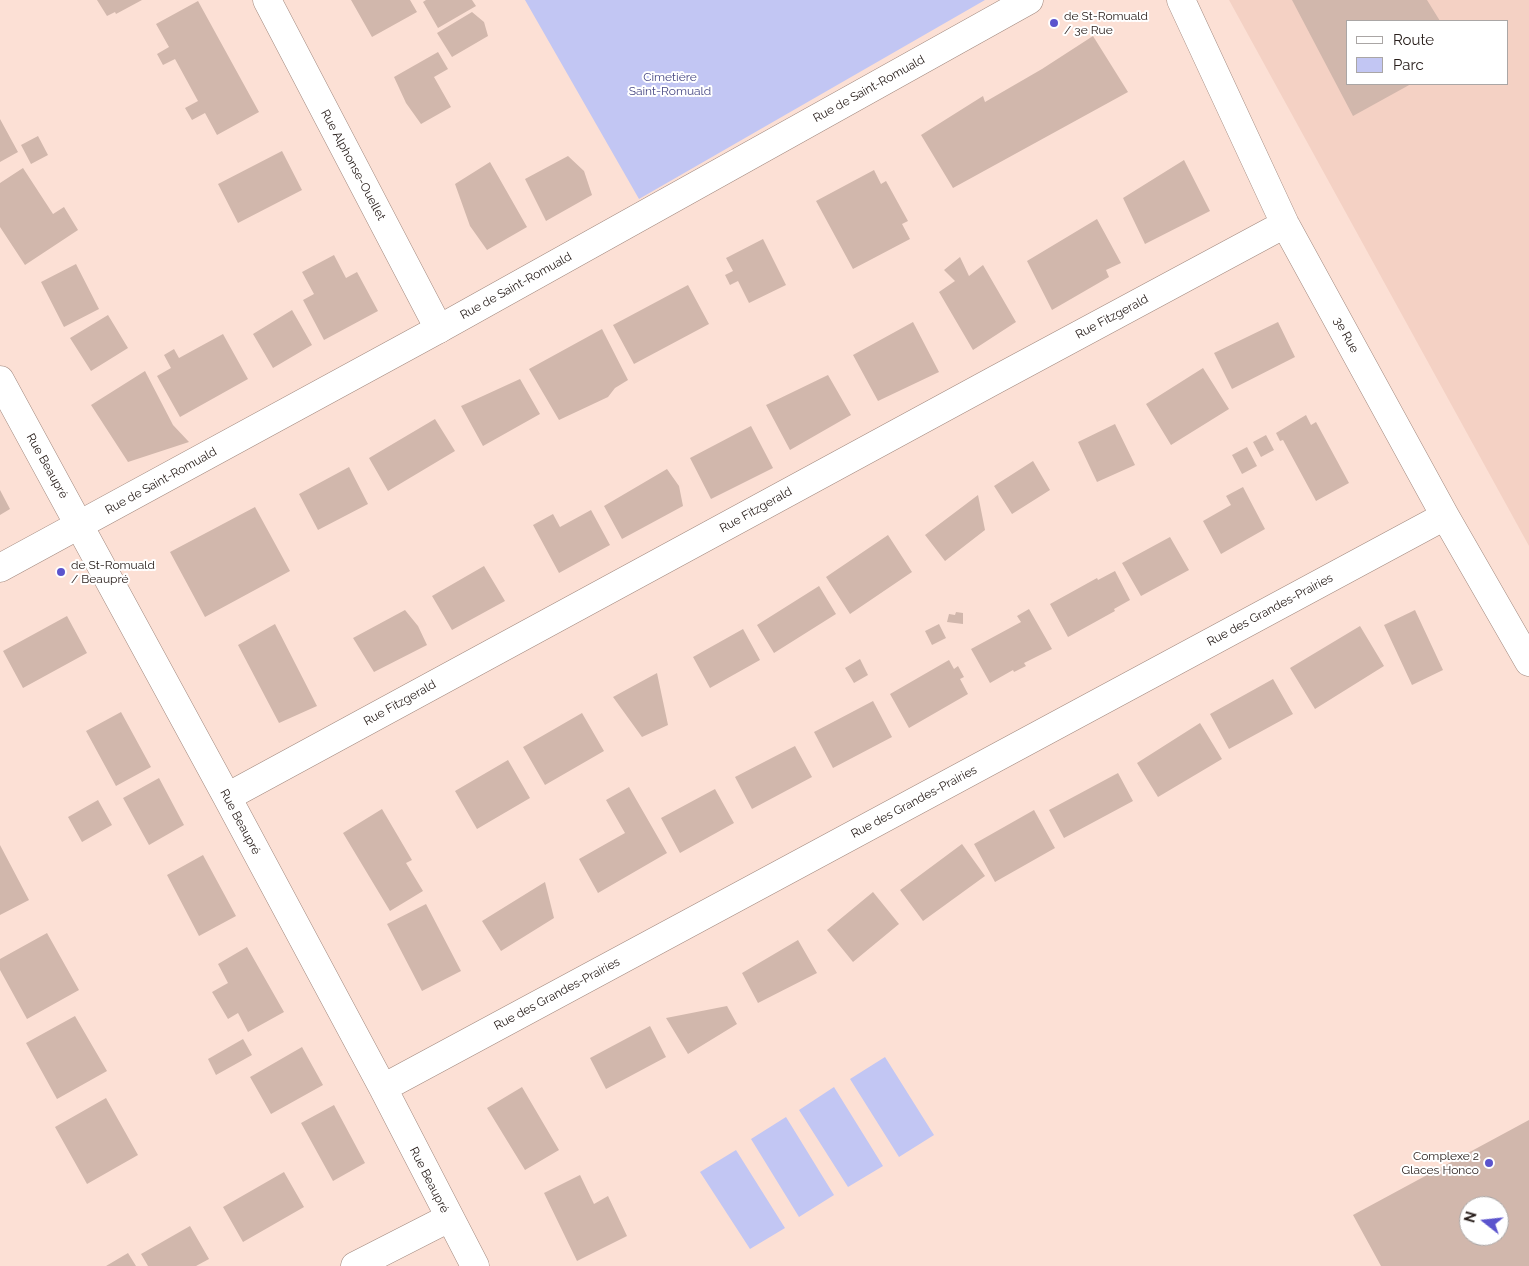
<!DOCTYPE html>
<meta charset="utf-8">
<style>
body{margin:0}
#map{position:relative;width:1529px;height:1266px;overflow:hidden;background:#fce0d5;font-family:Raleway,sans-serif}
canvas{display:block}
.legend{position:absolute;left:1346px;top:20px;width:162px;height:65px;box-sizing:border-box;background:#fff;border:1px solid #aaa6a5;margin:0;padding:6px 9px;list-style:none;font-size:15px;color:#2a201d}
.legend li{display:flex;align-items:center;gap:10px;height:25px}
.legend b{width:25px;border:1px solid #aaa6a5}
.north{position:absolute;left:1459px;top:1196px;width:50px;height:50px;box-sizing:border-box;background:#fff;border:1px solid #aaa6a5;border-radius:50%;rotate:286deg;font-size:14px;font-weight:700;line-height:20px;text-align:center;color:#2a201d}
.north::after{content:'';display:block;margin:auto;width:18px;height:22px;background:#5b54cd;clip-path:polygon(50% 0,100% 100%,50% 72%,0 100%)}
</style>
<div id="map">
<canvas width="1529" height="1266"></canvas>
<ul class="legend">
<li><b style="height:6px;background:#fff"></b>Route</li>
<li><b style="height:14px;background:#c2c6f3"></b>Parc</li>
</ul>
<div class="north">N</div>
</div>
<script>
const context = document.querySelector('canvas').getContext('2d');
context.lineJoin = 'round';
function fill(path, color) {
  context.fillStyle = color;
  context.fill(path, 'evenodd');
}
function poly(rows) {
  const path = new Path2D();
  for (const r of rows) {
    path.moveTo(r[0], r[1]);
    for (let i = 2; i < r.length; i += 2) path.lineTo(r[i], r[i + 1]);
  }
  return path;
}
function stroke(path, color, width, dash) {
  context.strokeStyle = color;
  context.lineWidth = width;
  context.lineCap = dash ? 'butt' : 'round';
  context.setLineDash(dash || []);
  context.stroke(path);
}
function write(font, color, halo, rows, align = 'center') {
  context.font = font + ' Raleway,sans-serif';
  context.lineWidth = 4;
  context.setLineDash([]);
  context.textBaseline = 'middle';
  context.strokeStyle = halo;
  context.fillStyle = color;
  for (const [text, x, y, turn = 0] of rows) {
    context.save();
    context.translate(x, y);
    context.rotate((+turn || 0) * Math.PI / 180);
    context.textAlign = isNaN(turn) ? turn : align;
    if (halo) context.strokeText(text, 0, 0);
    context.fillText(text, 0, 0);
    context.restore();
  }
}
fill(poly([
 [1229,0,1529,0,1529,546],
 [1348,21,1508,21,1508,84,1348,84]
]), '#f4d1c4');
fill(poly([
 [525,0,985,0,639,199],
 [885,1057,934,1135,899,1157,850,1079],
 [834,1087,883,1166,848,1187,799,1110],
 [786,1117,834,1195,799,1217,751,1139],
 [736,1150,785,1228,750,1249,700,1172]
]), '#c2c6f3');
fill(poly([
 [97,0,142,0,116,14,115,12,107,16],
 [351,0,410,0,417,12,372,37],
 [426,0,472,0,476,6,438,28,423,2],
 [1292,0,1427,0,1440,21,1348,21,1348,84,1411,84,1353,116],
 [198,1,259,112,217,135,205,113,192,120,185,108,198,101,175,59,163,65,157,54,169,47,156,24],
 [472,12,484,22,488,36,452,57,437,33],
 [1093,36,1128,92,953,188,921,135,983,96,985,102,1042,69],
 [438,52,448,69,434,77,451,107,421,124,406,103,394,77],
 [0,119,18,152,0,162],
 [38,136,48,155,31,164,21,145],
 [282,151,302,190,238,223,218,184],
 [568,156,584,171,592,195,546,221,525,179],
 [1184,160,1210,211,1145,244,1123,198],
 [490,162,527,227,487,250,470,226,455,184],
 [23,168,53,214,64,207,78,230,25,265,0,227,0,183],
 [874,170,881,184,886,181,908,221,902,224,910,239,853,269,816,201],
 [1097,219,1121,263,1106,270,1109,277,1052,310,1027,261],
 [763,239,786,285,749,303,738,281,730,285,725,275,733,271,726,258],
 [334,255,346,278,357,272,378,311,324,340,303,300,314,294,302,272],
 [960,257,969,276,983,265,1016,322,973,350,939,292,955,281,944,270],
 [76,264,99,309,64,327,41,282],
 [688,285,709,324,634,364,613,325],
 [292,310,312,345,273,368,253,334],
 [108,315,128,348,91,371,70,338],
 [913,322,939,372,878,401,853,355],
 [1278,322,1295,357,1232,389,1214,353],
 [602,329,628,380,615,388,608,397,559,420,529,369],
 [223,334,248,379,180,417,157,376,171,368,164,355,174,349,179,358],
 [1203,368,1229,409,1171,445,1146,404],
 [145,371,173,425,189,442,128,462,91,405],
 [828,375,851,415,790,450,766,405],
 [520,379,540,414,483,446,461,406],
 [1306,415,1311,425,1316,422,1349,483,1316,501,1283,440,1280,441,1276,433],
 [435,419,455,451,388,491,369,458],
 [1115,424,1135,465,1097,482,1078,442],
 [751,426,773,468,711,499,690,458],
 [1266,435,1274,450,1261,457,1253,442],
 [1247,447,1257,466,1242,474,1232,455],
 [1033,461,1050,490,1012,514,994,486],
 [349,467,368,504,318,530,299,494],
 [667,469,679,486,683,506,622,539,604,506],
 [1243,487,1265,529,1221,554,1203,521,1231,505,1226,496],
 [0,490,10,509,0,515],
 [978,495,985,530,945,561,925,535],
 [255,507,290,571,205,617,170,552],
 [591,510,610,545,559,573,533,525,553,514,560,527],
 [888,535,912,572,850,614,826,577],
 [1170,537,1189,570,1141,596,1122,563],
 [484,566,505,601,452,630,432,596],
 [1115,571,1130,600,1114,609,1115,611,1068,637,1050,604,1097,578,1098,580],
 [819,586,836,614,774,653,757,625],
 [1029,609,1052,649,1024,663,1026,666,1014,672,1013,670,990,683,971,649,1021,622,1017,616],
 [405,610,418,626,427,645,374,672,353,638],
 [1415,610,1443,670,1412,685,1384,625],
 [956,612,963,613,963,624,947,622,949,614,955,615],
 [67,616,87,653,23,688,3,651],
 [275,624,317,706,279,723,238,645],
 [939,624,946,638,932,645,925,631],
 [1360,626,1384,666,1315,709,1290,668],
 [743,629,760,660,710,688,693,657],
 [860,659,868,675,854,683,845,668],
 [949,660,954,669,958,666,964,677,960,679,968,694,909,728,890,694],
 [657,673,668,725,642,737,613,697],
 [1273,679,1293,714,1229,749,1210,714],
 [873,701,892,737,833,768,814,732],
 [121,712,151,767,116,786,86,731],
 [582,713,604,751,545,785,523,747],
 [1200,723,1222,759,1158,797,1137,763],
 [795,746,812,777,752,809,735,777],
 [508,760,530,798,477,829,455,791],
 [1118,773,1133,801,1064,838,1049,810],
 [159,778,184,825,149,845,123,798],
 [629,787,667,853,598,893,579,859,625,833,606,800],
 [715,789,734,823,680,853,661,818],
 [98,800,112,825,82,842,68,817],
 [382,809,412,860,406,863,423,891,390,911,343,833],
 [1034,810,1055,848,995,882,974,844],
 [962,844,985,876,923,921,900,890],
 [0,845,29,900,0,915],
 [203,855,236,916,199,936,167,875],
 [545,882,554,918,501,951,482,921],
 [873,892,899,924,853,962,827,930],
 [426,904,461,971,422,991,387,924],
 [47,933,79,990,27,1019,0,970,0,959],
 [798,940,817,973,758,1003,742,973],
 [247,947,284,1012,248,1032,238,1013,228,1019,212,992,228,983,218,964],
 [727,1006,737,1024,688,1054,666,1018],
 [75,1016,107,1071,57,1099,26,1043],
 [650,1026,666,1057,606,1089,590,1058],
 [243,1039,252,1055,216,1075,208,1059],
 [302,1047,323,1085,271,1114,250,1077],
 [522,1087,559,1150,525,1170,487,1108],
 [106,1098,138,1155,87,1184,55,1127],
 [334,1105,365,1163,333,1181,301,1123],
 [1529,1120,1529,1266,1381,1266,1353,1215],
 [1469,1206,1499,1206,1499,1236,1469,1236],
 [284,1172,304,1207,243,1242,223,1207],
 [580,1175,594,1204,608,1196,627,1236,577,1261,544,1193],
 [190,1226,209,1259,196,1266,148,1266,141,1254],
 [128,1253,136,1266,106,1266]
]), '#d1b7ac');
const street = poly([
 [267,0,439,329],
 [1181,0,1285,224,1445,516,1529,662],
 [0,380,227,797,383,1088,475,1266],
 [227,797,995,380,1285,224],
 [383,1088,1445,516],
 [355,1266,449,1218]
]);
const secondary = poly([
 [0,568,439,329,1029,0]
]);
stroke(street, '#a0877d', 29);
stroke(secondary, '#a0877d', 29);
stroke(street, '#fff', 28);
stroke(secondary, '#fff', 28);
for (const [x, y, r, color] of [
 [1054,23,5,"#5b54cd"],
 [61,572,5,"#5b54cd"],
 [1489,1163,5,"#5b54cd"]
]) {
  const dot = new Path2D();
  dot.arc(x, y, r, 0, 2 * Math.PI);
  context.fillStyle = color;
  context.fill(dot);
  stroke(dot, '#fff', 2);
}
write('12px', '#2a201d', '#fff', [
 ["de St-Romuald",1064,16],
 ["/ 3e Rue",1064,30],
 ["de St-Romuald",71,565],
 ["/ Beaupré",71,579],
 ["Complexe 2",1479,1156,"right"],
 ["Glaces Honco",1479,1170,"right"]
], 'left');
write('12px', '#474883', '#fff', [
 ["Cimetière",670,77],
 ["Saint-Romuald",670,91]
]);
write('12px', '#2a201d', '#fff', [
 ["Rue de Saint-Romuald",869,89,-29],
 ["Rue Alphonse-Ouellet",353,165,62],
 ["Rue de Saint-Romuald",516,286,-29],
 ["Rue Fitzgerald",1112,317,-28],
 ["3e Rue",1346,335,61],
 ["Rue Beaupré",47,466,61],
 ["Rue de Saint-Romuald",161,481,-29],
 ["Rue Fitzgerald",756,510,-29],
 ["Rue des Grandes-Prairies",1270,610,-28],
 ["Rue Fitzgerald",400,703,-29],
 ["Rue des Grandes-Prairies",914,802,-28],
 ["Rue Beaupré",240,822,62],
 ["Rue des Grandes-Prairies",557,994,-28],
 ["Rue Beaupré",429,1180,63]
]);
</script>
